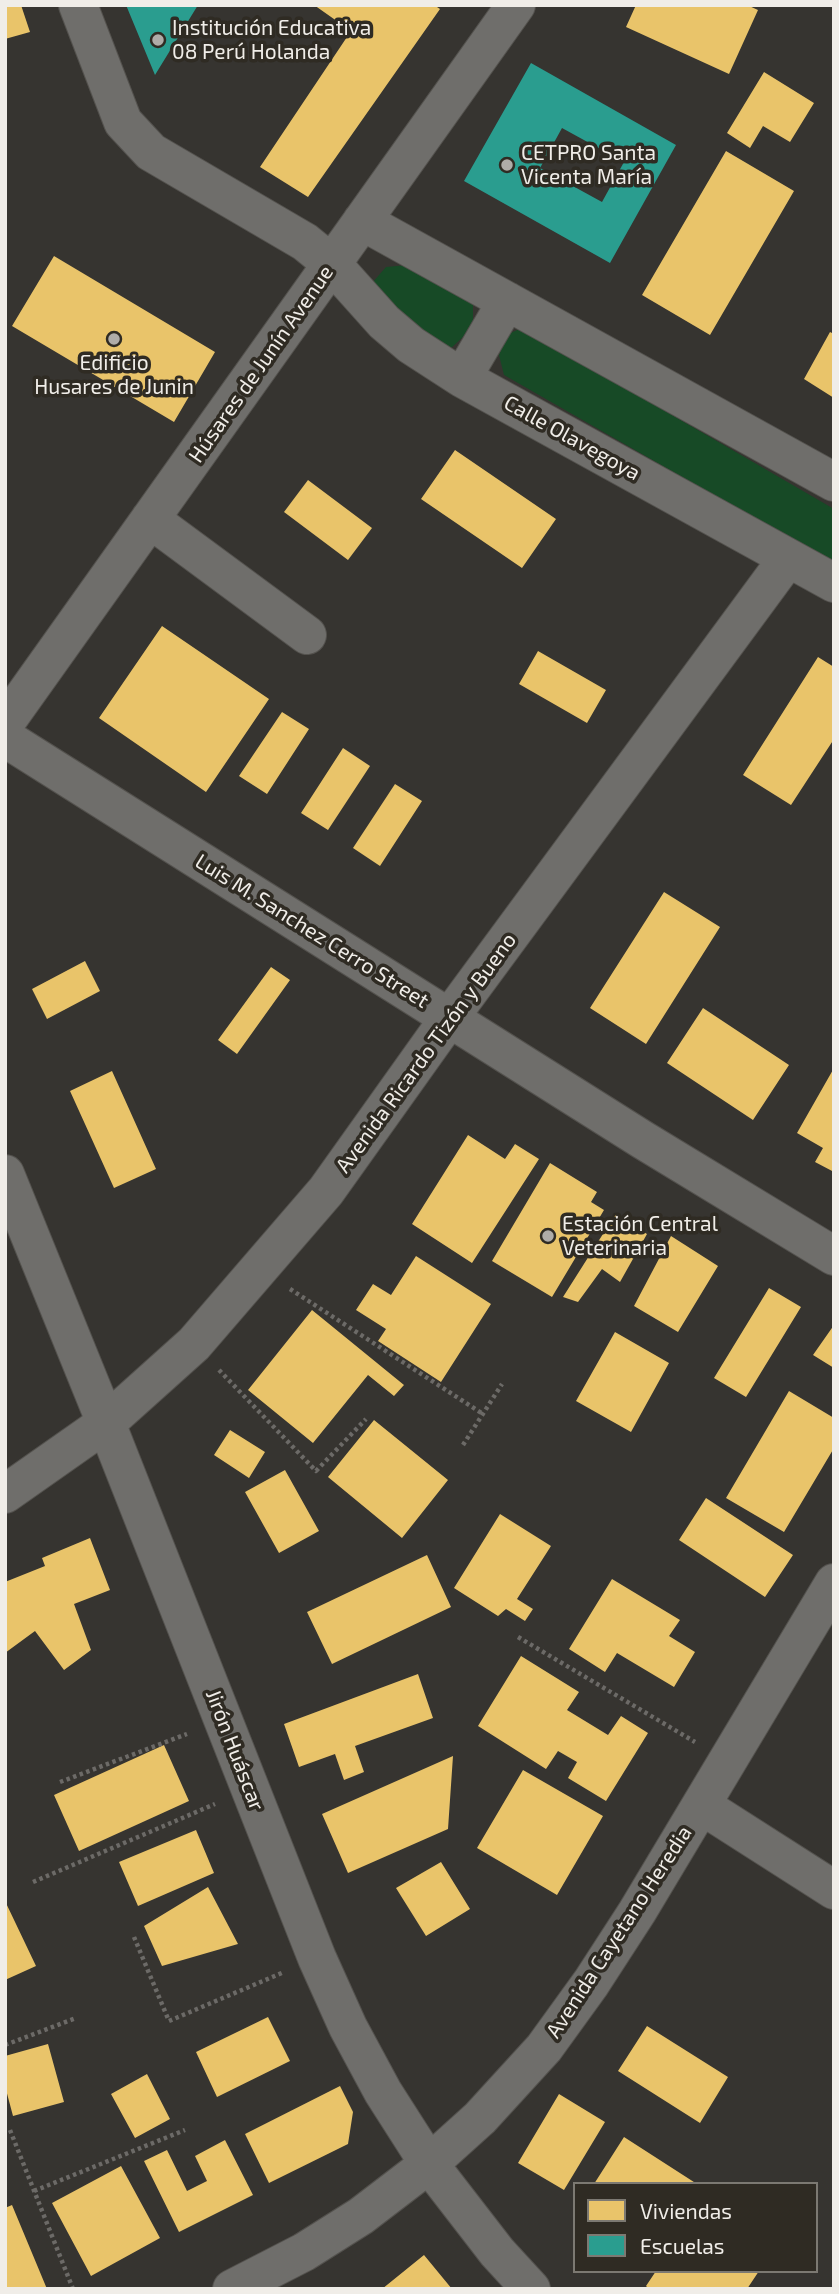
<!DOCTYPE html>
<meta charset="utf-8">
<style>
body{margin:0}
#map{position:relative;width:839px;height:2294px;overflow:hidden;background:#363430;font-family:"Exo 2",sans-serif}
canvas{display:block}
.frame{position:absolute;inset:0;border:7px solid #f0ede8;pointer-events:none}
.legend{position:absolute;left:573px;top:2182px;width:245px;height:91px;box-sizing:border-box;background:#2f2b23;border:2px solid #7c7972;margin:0;padding:9px 12px;list-style:none;font-size:21px;color:#f0ede8}
.legend li{display:flex;align-items:center;gap:14px;height:35px}
.legend b{width:35px;border:2px solid #7c7972}
</style>
<div id="map">
<canvas width="839" height="2294"></canvas>
<div class="frame"></div>
<ul class="legend">
<li><b style="height:19px;background:#e9c46a"></b>Viviendas</li>
<li><b style="height:19px;background:#2a9d8f"></b>Escuelas</li>
</ul>
</div>
<script>
const context = document.querySelector('canvas').getContext('2d');
context.lineJoin = 'round';
function fill(path, color) {
  context.fillStyle = color;
  context.fill(path, 'evenodd');
}
function poly(rows) {
  const path = new Path2D();
  for (const r of rows) {
    path.moveTo(r[0], r[1]);
    for (let i = 2; i < r.length; i += 2) path.lineTo(r[i], r[i + 1]);
  }
  return path;
}
function stroke(path, color, width, dash) {
  context.strokeStyle = color;
  context.lineWidth = width;
  context.lineCap = dash ? 'butt' : 'round';
  context.setLineDash(dash || []);
  context.stroke(path);
}
function write(font, color, halo, rows, align = 'center') {
  context.font = font + ' "Exo 2",sans-serif';
  context.lineWidth = 7;
  context.setLineDash([]);
  context.textBaseline = 'middle';
  context.strokeStyle = halo;
  context.fillStyle = color;
  for (const [text, x, y, turn = 0] of rows) {
    context.save();
    context.translate(x, y);
    context.rotate((+turn || 0) * Math.PI / 180);
    context.textAlign = isNaN(turn) ? turn : align;
    if (halo) context.strokeText(text, 0, 0);
    context.fillText(text, 0, 0);
    context.restore();
  }
}
fill(poly([
 [408,265,463,288,473,304,473,320,463,337,450,349,431,346,372,283,386,267],
 [522,328,834,509,834,564,504,375,499,355,508,334]
]), '#174a26');
fill(poly([
 [5,5,21,5,30,32,5,39],
 [314,5,434,5,440,9,308,197,260,167,351,31],
 [636,5,747,5,758,10,729,74,626,27],
 [764,72,814,103,790,142,763,126,750,148,727,133],
 [726,151,794,191,710,335,642,295],
 [54,256,215,352,174,422,12,326],
 [830,332,834,334,834,398,804,379],
 [455,450,556,519,522,568,421,499],
 [308,480,372,528,348,560,284,512],
 [162,626,269,699,206,792,99,718],
 [538,651,606,690,587,723,519,684],
 [818,657,834,667,834,739,791,805,743,775],
 [282,712,309,729,267,794,239,776],
 [343,748,370,766,328,830,301,813],
 [395,784,422,801,380,866,353,848],
 [664,892,720,927,646,1044,590,1008],
 [85,961,100,991,47,1019,32,989],
 [271,967,290,980,237,1054,218,1040],
 [703,1008,789,1065,753,1120,667,1063],
 [834,1068,834,1172,815,1162,823,1148,797,1133],
 [112,1071,156,1169,114,1188,70,1091],
 [468,1135,505,1159,515,1144,539,1159,472,1263,412,1224],
 [550,1163,597,1192,591,1202,604,1210,552,1297,492,1261],
 [615,1215,647,1234,620,1282,602,1269,578,1302,563,1297],
 [671,1236,718,1266,678,1332,634,1306],
 [416,1256,491,1304,441,1382,378,1341,386,1329,356,1310,373,1284,391,1295],
 [769,1288,801,1307,746,1397,714,1378],
 [312,1310,404,1385,394,1396,368,1375,313,1443,248,1390],
 [834,1325,834,1368,813,1355],
 [615,1332,669,1363,631,1432,576,1401],
 [789,1391,834,1418,834,1448,784,1532,726,1498],
 [374,1420,448,1480,402,1538,328,1477],
 [230,1430,265,1452,249,1478,214,1455],
 [285,1470,319,1531,279,1553,245,1492],
 [706,1498,793,1555,765,1597,679,1540],
 [500,1514,551,1546,517,1599,533,1609,525,1621,506,1609,498,1616,454,1588],
 [90,1538,110,1590,74,1604,91,1650,64,1670,35,1631,5,1653,5,1582,45,1566,42,1558],
 [427,1555,451,1607,332,1664,307,1612],
 [612,1579,680,1620,669,1636,695,1652,674,1687,617,1653,605,1672,569,1649],
 [521,1656,579,1692,567,1710,608,1735,621,1716,648,1733,606,1801,568,1778,577,1762,558,1751,546,1769,478,1726],
 [418,1674,433,1718,355,1746,364,1772,344,1780,335,1754,299,1767,284,1724],
 [164,1745,189,1801,79,1851,54,1795],
 [453,1756,448,1829,348,1873,322,1814],
 [523,1770,603,1816,557,1895,477,1848],
 [196,1830,214,1873,138,1906,119,1862],
 [441,1862,470,1909,426,1936,396,1888],
 [208,1887,238,1944,162,1966,144,1926],
 [5,1901,36,1966,5,1980],
 [268,2017,290,2061,217,2097,196,2052],
 [647,2026,728,2077,700,2123,618,2071],
 [48,2044,64,2102,13,2116,5,2086,5,2056],
 [147,2074,170,2119,135,2138,111,2094],
 [340,2086,353,2112,348,2144,269,2183,245,2134],
 [559,2094,605,2122,564,2190,518,2163],
 [624,2137,697,2184,594,2184],
 [225,2140,253,2195,179,2232,144,2161,167,2150,187,2191,207,2181,195,2156],
 [121,2166,160,2238,91,2276,52,2203],
 [12,2205,47,2289,5,2289,5,2208],
 [424,2255,452,2289,382,2289],
 [656,2271,759,2271,747,2289,649,2289,646,2286]
]), '#e9c46a');
fill(poly([
 [126,5,198,5,155,75],
 [531,63,676,145,610,263,464,181],
 [562,128,624,162,602,202,540,168]
]), '#2a9d8f');
const minor = poly([
 [78,5,123,122,151,152,305,242,332,264,384,322,411,345,462,378,834,583],
 [362,221,834,482],
 [462,378,507,301],
 [150,519,307,635],
 [5,723,516,5],
 [5,738,643,1140,834,1256],
 [5,1174,106,1423,317,1958,348,2027,383,2092,429,2164,497,2252,531,2289],
 [5,1494,106,1423,194,1344,326,1191,450,1017,788,558],
 [701,1805,834,1890],
 [232,2289,304,2252,361,2216,429,2164,480,2118,544,2048,591,1983,637,1912,834,1583]
]);
stroke(minor, '#54524e', 40);
stroke(poly([
 [290,1289,483,1414],
 [219,1370,316,1471,366,1419],
 [463,1445,502,1384],
 [518,1637,695,1742],
 [60,1782,187,1734],
 [33,1882,215,1804],
 [134,1937,169,2021,284,1972],
 [5,2045,76,2018],
 [10,2130,73,2289],
 [34,2191,185,2130]
]), '#6c6a67', 4.5, [3.5, 3.5]);
stroke(minor, '#6f6e6b', 38);
for (const [x, y, r, color] of [
 [158,40,7,"#afaca8"],
 [507,165,7,"#afaca8"],
 [114,339,7,"#afaca8"],
 [548,1236,7,"#afaca8"]
]) {
  const dot = new Path2D();
  dot.arc(x, y, r, 0, 2 * Math.PI);
  context.fillStyle = color;
  context.fill(dot);
  stroke(dot, '#2f2b23', 2.5);
}
write('21px', '#f0ede8', '#2f2b23', [
 ["Institución Educativa",172,28],
 ["08 Perú Holanda",172,52],
 ["CETPRO Santa",521,153],
 ["Vicenta María",521,177],
 ["Edificio",114,363,"center"],
 ["Husares de Junin",114,387,"center"],
 ["Estación Central",562,1224],
 ["Veterinaria",562,1248]
], 'left');
write('21px', '#f0ede8', '#2f2b23', [
 ["Húsares de Junín Avenue",261,364,-55],
 ["Calle Olavegoya",572,438,29],
 ["Luis M. Sanchez Cerro Street",312,931,32],
 ["Avenida Ricardo Tizón y Bueno",426,1053,-54],
 ["Jirón Huáscar",235,1750,69],
 ["Avenida Cayetano Heredia",619,1932,-57]
]);
</script>
